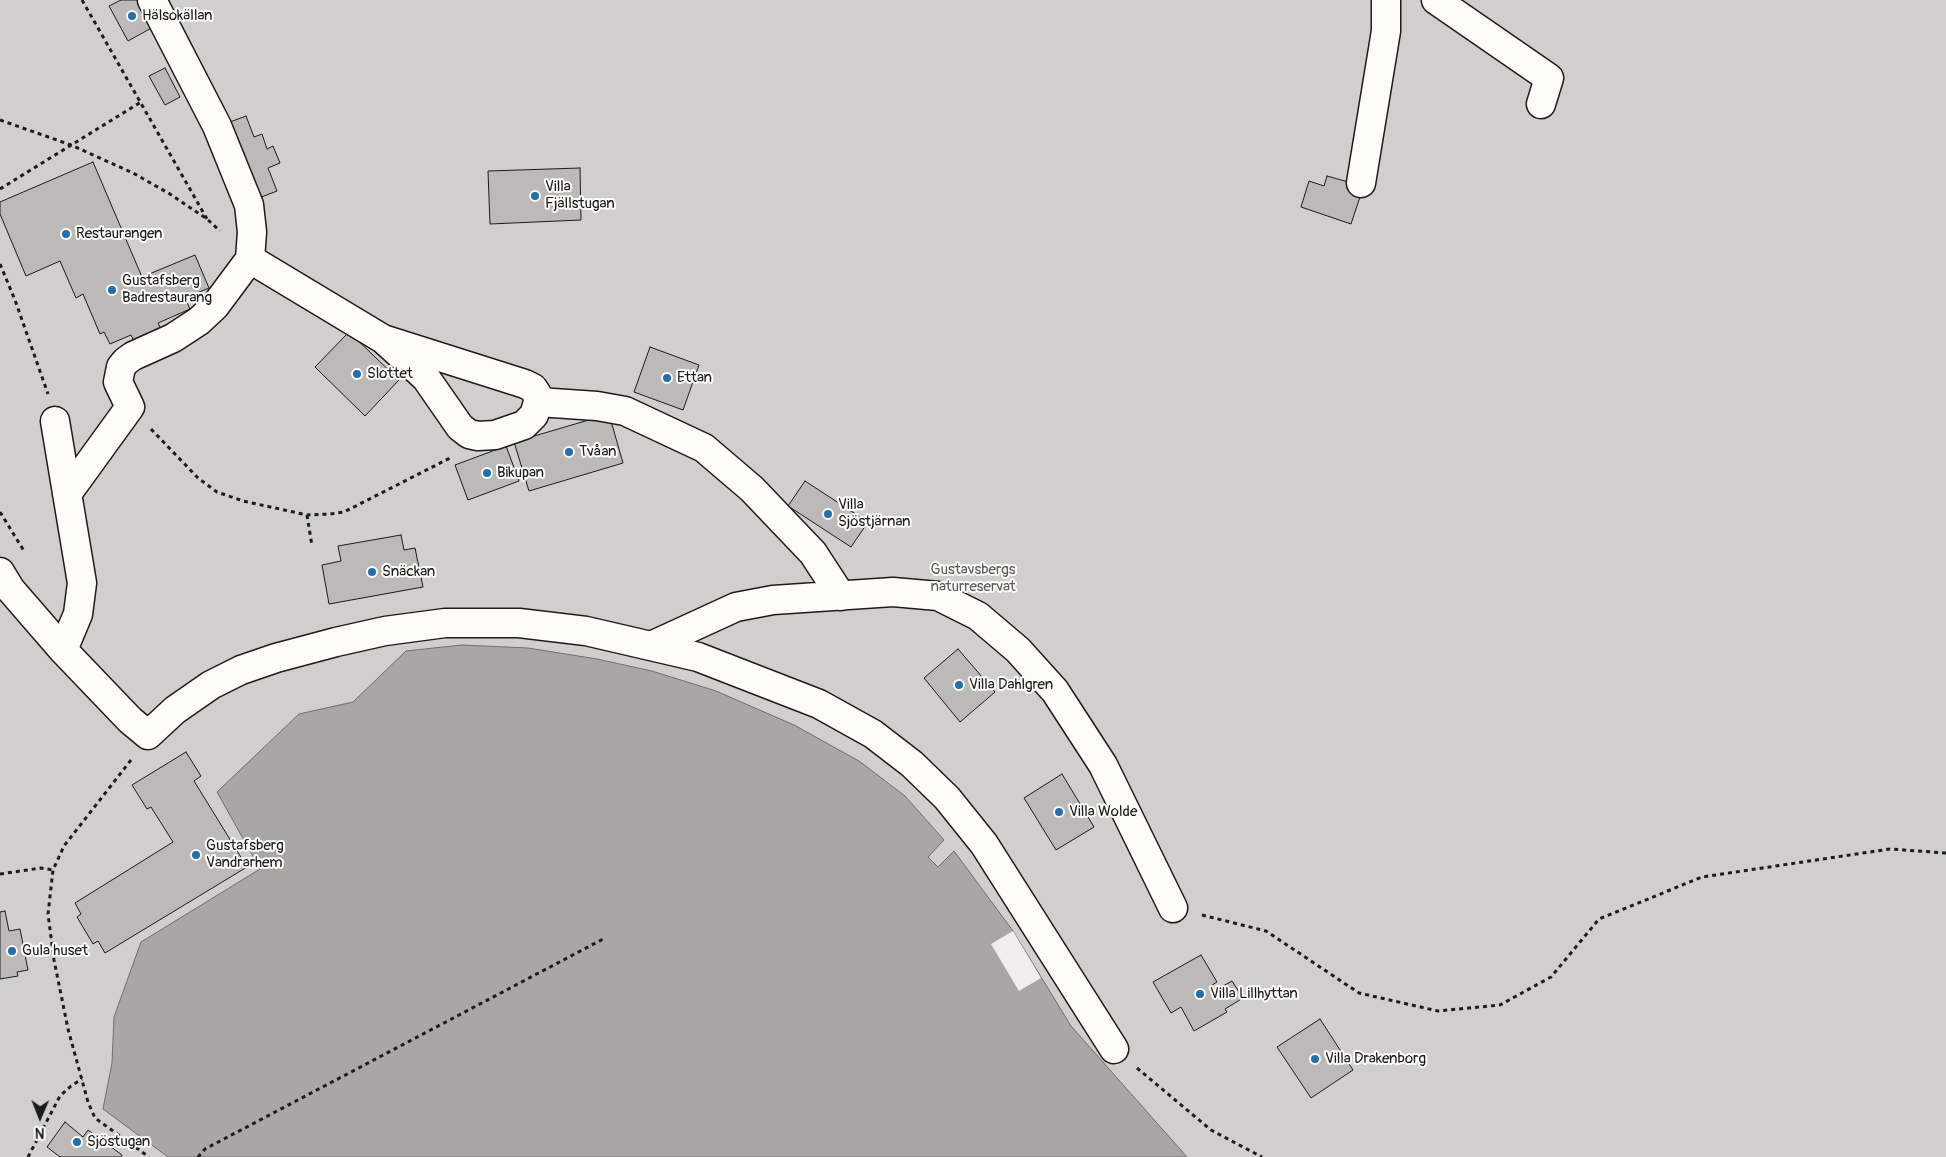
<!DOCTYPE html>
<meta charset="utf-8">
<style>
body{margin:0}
#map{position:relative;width:1946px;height:1157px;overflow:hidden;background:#f0eeea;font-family:Pangolin,sans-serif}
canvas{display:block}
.north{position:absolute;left:15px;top:1092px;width:50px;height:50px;-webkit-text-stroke:4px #fdfcf7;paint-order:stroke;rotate:181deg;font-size:14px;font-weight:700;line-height:20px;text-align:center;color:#1c1c1c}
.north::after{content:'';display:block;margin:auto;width:18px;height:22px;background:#1c1c1c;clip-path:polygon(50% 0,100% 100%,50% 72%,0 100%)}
</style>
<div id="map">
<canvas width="1946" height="1157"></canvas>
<div class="north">N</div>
</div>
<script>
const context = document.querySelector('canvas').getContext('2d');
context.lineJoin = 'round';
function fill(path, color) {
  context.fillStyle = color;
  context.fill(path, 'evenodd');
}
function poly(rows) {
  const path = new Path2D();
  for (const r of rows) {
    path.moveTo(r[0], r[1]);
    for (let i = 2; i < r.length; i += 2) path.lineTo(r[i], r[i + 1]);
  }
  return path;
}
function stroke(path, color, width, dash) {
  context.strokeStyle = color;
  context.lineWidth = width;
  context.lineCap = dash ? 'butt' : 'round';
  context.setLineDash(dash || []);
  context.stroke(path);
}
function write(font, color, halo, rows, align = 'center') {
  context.font = font + ' Pangolin,sans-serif';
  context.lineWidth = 4;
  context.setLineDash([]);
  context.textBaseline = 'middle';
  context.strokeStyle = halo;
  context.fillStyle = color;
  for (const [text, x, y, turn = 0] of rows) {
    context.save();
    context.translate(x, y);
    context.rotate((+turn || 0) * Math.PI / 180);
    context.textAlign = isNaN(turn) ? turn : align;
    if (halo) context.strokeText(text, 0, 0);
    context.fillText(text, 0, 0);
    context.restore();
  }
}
fill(poly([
 [0,0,1946,0,1946,1157,0,1157]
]), '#d0cfcc');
const water = poly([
 [462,645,528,648,597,659,652,671,716,691,794,725,859,761,905,796,944,840,928,857,938,867,954,851,1013,931,1071,1026,1187,1157,168,1157,103,1109,112,1063,114,1017,141,942,260,869,217,792,299,714,353,702,406,651,462,645]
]);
fill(water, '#a8a7a3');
stroke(water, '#706f6d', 1);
fill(poly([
 [1013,931,1041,978,1019,991,991,944]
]), '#f0eeea');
const building = poly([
 [121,0,141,0,155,26,128,41,109,6,121,0],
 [165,68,180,97,165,105,149,76,165,68],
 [246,116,254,137,262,134,267,149,273,146,280,163,268,168,277,191,259,198,230,122,246,116],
 [93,162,142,277,195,255,209,288,185,298,190,309,158,323,162,331,135,343,131,335,110,344,104,332,100,334,83,294,76,298,60,261,26,276,0,214,0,202,93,162],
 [580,168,581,220,490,224,488,171,580,168],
 [1327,176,1352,183,1349,190,1361,194,1351,224,1301,207,1309,181,1324,186,1327,176],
 [349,332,399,380,365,416,315,367,349,332],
 [650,347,699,365,683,410,634,392,650,347],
 [609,414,623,463,529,491,514,442,609,414],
 [506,446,519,481,468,500,455,465,506,446],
 [805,481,868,522,851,547,788,506,805,481],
 [401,535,404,550,415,548,423,587,329,604,322,565,341,561,338,546,401,535],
 [958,649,995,692,960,722,924,678,958,649],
 [186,752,201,776,194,781,247,867,105,953,98,941,93,944,77,917,81,914,75,903,173,842,151,807,147,809,132,785,186,752],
 [1062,774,1094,827,1056,850,1024,798,1062,774],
 [5,911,9,931,20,929,28,970,17,972,18,976,0,979,0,912,5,911],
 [1201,955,1217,982,1212,985,1216,990,1232,981,1243,998,1225,1009,1227,1012,1194,1031,1181,1007,1171,1013,1153,982,1201,955],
 [1320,1019,1353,1070,1311,1098,1277,1047,1320,1019],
 [65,1122,83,1137,88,1130,122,1155,121,1157,60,1157,47,1147,65,1122]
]);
fill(building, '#bbbab6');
stroke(building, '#1c1c1c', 1);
const minor = poly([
 [1436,0,1549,78,1541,104],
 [1361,183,1386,31,1386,0],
 [250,259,383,339,426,378,460,427,469,434,478,436,495,435,524,425,534,415,538,402,537,394,533,388,525,384,383,339],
 [538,402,597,406,625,411,704,448,752,489,813,553,841,596],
 [55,421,82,583,78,614,63,650],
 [67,494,130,407,118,382,121,367,126,361,133,356,173,338,199,321,215,306,250,259,252,232,249,205,217,126,152,0],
 [0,572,11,590,63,650,130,720,148,735,175,710,211,685,241,670,276,658,336,642,385,631,445,623,519,623,586,631,698,657,819,704,873,734,912,764,947,798,984,844,1114,1049],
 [651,646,736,607,773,600,893,592,938,596,978,616,1018,650,1055,691,1103,765,1173,908]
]);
stroke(minor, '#1c1c1c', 31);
stroke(poly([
 [82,0,207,219],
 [0,120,71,145,133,173,170,194,207,219,220,231],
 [0,189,141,102],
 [0,264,15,300,48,394],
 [151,429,198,478,217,492,243,501,307,515,330,514,344,512,450,458],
 [0,512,24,551],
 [307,515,312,546],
 [131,760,64,846,53,870,48,914,54,960,68,1029,88,1102,95,1118,149,1157],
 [0,874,41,868,53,870],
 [1202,915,1266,931,1359,993,1438,1011,1500,1005,1551,977,1599,919,1702,877,1890,849,1946,853],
 [1137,1068,1211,1130,1262,1157],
 [28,1157,60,1096,71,1086,82,1079],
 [198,1157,205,1149,605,938]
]), '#1c1c1c', 3, [4, 4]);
stroke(minor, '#fdfcf7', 28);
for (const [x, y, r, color] of [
 [132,16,5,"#1f6fb2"],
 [535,196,5,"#1f6fb2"],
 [66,234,5,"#1f6fb2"],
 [112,290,5,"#1f6fb2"],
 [357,374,5,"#1f6fb2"],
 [667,378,5,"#1f6fb2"],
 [569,452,5,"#1f6fb2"],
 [487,473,5,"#1f6fb2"],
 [828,514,5,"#1f6fb2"],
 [372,572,5,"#1f6fb2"],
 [959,685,5,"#1f6fb2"],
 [1059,812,5,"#1f6fb2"],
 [196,855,5,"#1f6fb2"],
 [12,951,5,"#1f6fb2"],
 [1200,994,5,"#1f6fb2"],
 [1315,1059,5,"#1f6fb2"],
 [77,1142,5,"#1f6fb2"]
]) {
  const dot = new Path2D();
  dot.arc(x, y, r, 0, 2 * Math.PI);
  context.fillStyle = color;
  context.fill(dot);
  stroke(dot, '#fdfcf7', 2);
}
write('15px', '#1c1c1c', '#fdfcf7', [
 ["Hälsokällan",142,16],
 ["Villa",545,187],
 ["Fjällstugan",545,204],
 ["Restaurangen",76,234],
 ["Gustafsberg",122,281],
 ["Badrestaurang",122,298],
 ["Slottet",367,374],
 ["Ettan",677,378],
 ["Tvåan",579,452],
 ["Bikupan",497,473],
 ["Villa",838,505],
 ["Sjöstjärnan",838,522],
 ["Snäckan",382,572],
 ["Villa Dahlgren",969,685],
 ["Villa Wolde",1069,812],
 ["Gustafsberg",206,846],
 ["Vandrarhem",206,863],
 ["Gula huset",22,951],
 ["Villa Lillhyttan",1210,994],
 ["Villa Drakenborg",1325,1059],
 ["Sjöstugan",87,1142]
], 'left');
write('15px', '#5b5b5a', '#fdfcf7', [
 ["Gustavsbergs",973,570],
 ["naturreservat",973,587]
]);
</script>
